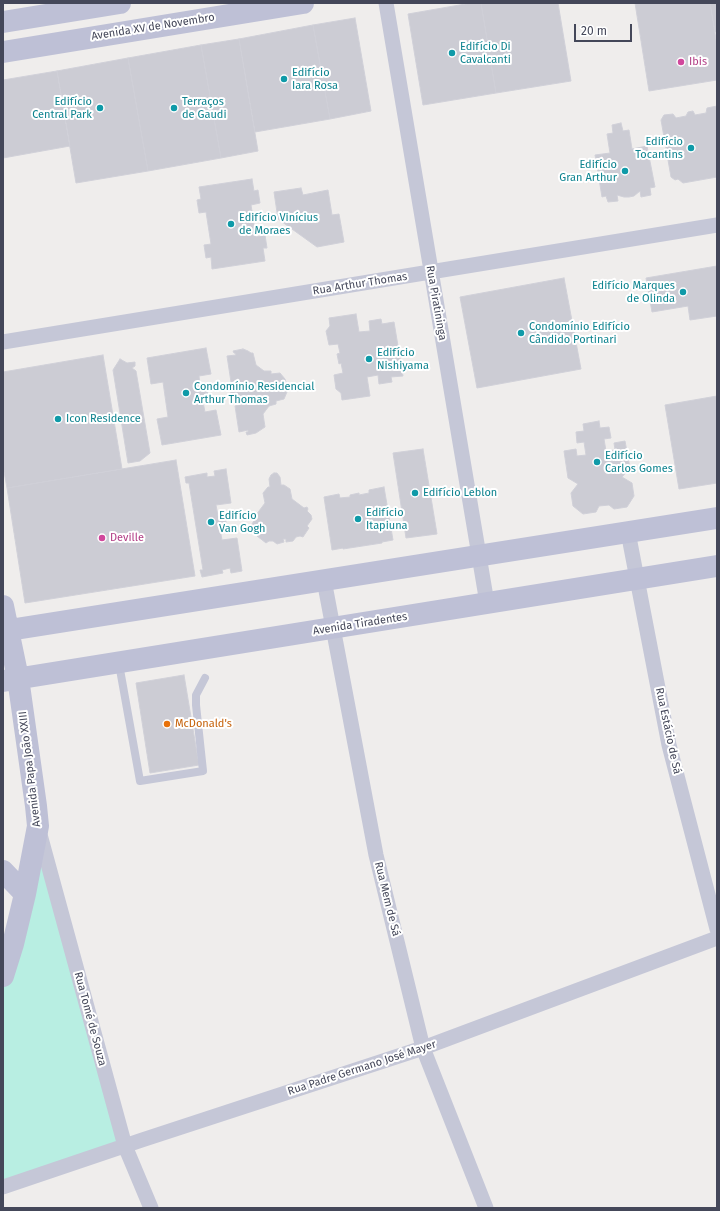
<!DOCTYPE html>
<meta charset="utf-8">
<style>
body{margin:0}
#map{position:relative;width:720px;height:1211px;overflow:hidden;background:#efedec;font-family:"Fira Sans",sans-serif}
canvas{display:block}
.frame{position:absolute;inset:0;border:4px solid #444759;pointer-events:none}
.scale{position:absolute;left:574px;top:24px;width:58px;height:18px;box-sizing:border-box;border:2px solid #444759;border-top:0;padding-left:5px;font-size:12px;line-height:14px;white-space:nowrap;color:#444759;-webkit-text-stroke:3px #fff;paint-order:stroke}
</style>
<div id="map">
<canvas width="720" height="1211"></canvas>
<div class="frame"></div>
<div class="scale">20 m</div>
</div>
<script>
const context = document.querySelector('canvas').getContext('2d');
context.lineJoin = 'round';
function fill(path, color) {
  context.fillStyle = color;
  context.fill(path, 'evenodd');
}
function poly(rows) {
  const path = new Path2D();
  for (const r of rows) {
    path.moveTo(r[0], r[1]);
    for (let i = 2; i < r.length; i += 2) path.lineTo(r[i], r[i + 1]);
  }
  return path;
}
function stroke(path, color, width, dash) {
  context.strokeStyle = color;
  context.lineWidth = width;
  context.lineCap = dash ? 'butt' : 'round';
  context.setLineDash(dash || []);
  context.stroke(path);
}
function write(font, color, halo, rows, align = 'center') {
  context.font = font + ' "Fira Sans",sans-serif';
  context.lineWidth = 4;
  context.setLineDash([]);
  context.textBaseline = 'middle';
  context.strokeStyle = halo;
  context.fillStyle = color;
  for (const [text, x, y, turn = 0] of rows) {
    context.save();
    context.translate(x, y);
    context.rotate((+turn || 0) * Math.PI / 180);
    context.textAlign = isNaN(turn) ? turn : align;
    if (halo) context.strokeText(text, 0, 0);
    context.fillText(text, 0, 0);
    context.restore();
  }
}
fill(poly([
 [38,826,125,1146,3,1187,3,976]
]), '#b8eee2');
const building = poly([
 [471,3,481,3,496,93,423,105,408,14,471,3],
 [481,3,558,3,571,81,496,93,481,3],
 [635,3,710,3,717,45,717,80,649,91,635,3],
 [710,3,717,3,717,32,715,32,710,3],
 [355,18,371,111,330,119,313,25,355,18],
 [313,25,330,119,255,132,239,39,313,25],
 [239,39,258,151,221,158,201,45,239,39],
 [201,45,221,158,148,171,128,58,201,45],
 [128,58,148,171,76,183,57,71,128,58],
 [57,71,70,146,3,158,3,80,57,71],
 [717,106,717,177,683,183,678,179,675,180,671,177,661,120,664,115,673,114,676,118,686,116,688,112,693,111,695,115,706,113,707,108,717,106],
 [621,123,623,131,629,130,632,149,647,146,655,187,650,188,651,195,641,197,640,191,634,196,629,197,624,197,617,195,618,201,608,202,606,196,602,197,595,155,610,153,607,134,613,133,612,125,621,123],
 [252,179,254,191,258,190,260,203,251,205,256,237,265,235,267,248,263,248,265,261,212,269,211,257,206,258,204,245,211,244,206,212,199,213,197,200,201,199,199,187,252,179],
 [301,188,303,195,328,190,332,215,339,214,344,242,317,247,278,219,274,192,301,188],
 [717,266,717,316,690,320,688,306,652,312,646,278,717,266],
 [564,278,581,369,477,388,460,297,564,278],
 [356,314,359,332,370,331,369,321,381,319,382,324,394,322,403,376,391,377,392,382,379,384,378,375,367,377,370,396,342,400,341,393,336,389,334,375,343,373,341,363,339,364,337,354,340,353,338,344,329,345,326,331,330,326,329,318,356,314],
 [206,348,211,374,199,376,200,385,206,384,209,401,203,402,205,412,216,410,221,435,162,445,157,419,168,417,163,382,151,384,147,358,206,348],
 [243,349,248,351,251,353,253,353,256,365,264,371,271,371,271,374,280,373,285,379,287,385,287,392,284,399,276,401,276,404,269,406,263,414,265,427,256,433,247,435,246,432,248,432,248,430,239,432,235,406,239,405,239,403,236,404,232,401,230,387,232,384,236,383,235,381,231,382,227,356,236,355,235,353,234,353,233,351,243,349],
 [103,355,122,469,7,488,3,466,3,372,103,355],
 [120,359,127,363,135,362,135,366,132,368,136,371,150,453,140,461,128,463,113,370,120,359],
 [717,396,717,483,679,489,665,405,717,396],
 [599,421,600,428,609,427,611,438,604,439,606,451,615,450,614,443,625,441,630,468,622,477,632,483,634,496,627,507,614,509,609,505,599,506,596,512,583,514,573,506,571,493,578,484,568,478,564,451,576,449,577,456,586,455,584,442,577,443,576,432,584,431,583,424,599,421],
 [423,449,437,534,406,538,393,453,423,449],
 [176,460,195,576,25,603,7,488,176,460],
 [226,469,231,503,216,505,218,516,225,515,227,528,220,529,222,540,237,538,242,571,231,573,230,568,222,570,223,573,202,577,200,570,203,570,189,483,186,483,185,477,207,473,207,477,215,476,214,471,226,469],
 [274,473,277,473,280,477,281,485,284,485,290,489,292,499,304,508,307,507,308,509,307,511,311,515,312,519,307,526,309,528,303,537,300,536,296,537,293,541,286,542,286,539,283,539,284,542,277,544,273,541,269,541,266,543,257,536,259,534,253,529,252,524,255,519,253,518,253,516,256,515,265,503,263,493,268,487,270,487,269,479,271,475,274,473],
 [384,487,393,540,382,542,382,543,343,549,343,548,332,550,324,497,339,494,340,498,350,497,350,495,359,493,359,495,369,493,369,490,384,487],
 [184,675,199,765,150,773,136,683,184,675]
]);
fill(building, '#ccccd4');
stroke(building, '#d0d0d8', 1);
stroke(poly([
 [119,664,140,781,203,771,196,705,196,695,205,678]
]), '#c5c7d7', 8);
stroke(poly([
 [386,3,487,603],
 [3,342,717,225],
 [628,532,669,745,717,929],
 [324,580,376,855,423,1048,486,1208],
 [39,831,125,1146,151,1208],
 [3,1187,142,1140,423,1048,717,938]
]), '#c5c7d7', 15);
stroke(poly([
 [3,22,120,3],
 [3,52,303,3],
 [3,606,18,678,36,806,38,826,25,894,13,944,3,976],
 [3,631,717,518],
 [3,681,717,566],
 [3,871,25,894]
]), '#bec0d6', 22);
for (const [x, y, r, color] of [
 [452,53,4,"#0f9aa8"],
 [681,62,4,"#d1479c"],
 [284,79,4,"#0f9aa8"],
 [100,108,4,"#0f9aa8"],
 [174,108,4,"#0f9aa8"],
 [691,148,4,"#0f9aa8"],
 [625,171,4,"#0f9aa8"],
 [231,224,4,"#0f9aa8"],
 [683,292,4,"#0f9aa8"],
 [521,333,4,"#0f9aa8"],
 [369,359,4,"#0f9aa8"],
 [186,393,4,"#0f9aa8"],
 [58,419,4,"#0f9aa8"],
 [597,462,4,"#0f9aa8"],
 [415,493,4,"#0f9aa8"],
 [358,519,4,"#0f9aa8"],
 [211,522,4,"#0f9aa8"],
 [102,538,4,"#d1479c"],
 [167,724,4,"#e8710a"]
]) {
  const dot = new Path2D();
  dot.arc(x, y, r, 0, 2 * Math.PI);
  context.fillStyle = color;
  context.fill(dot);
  stroke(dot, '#fff', 1.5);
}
write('11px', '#444759', '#fff', [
 ["Avenida XV de Novembro",153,27,-9],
 ["Rua Arthur Thomas",360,284,-9],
 ["Rua Piratininga",436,303,80],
 ["Avenida Tiradentes",360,624,-9],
 ["Rua Estácio de Sá",668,731,78],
 ["Avenida Papa João XXIII",30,769,-97],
 ["Rua Mem de Sá",387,899,76],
 ["Rua Tomé de Souza",90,1019,75],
 ["Rua Padre Germano José Mayer",362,1068,-18]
]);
write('11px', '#0d838f', '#fff', [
 ["Edifício Di",460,47],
 ["Cavalcanti",460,60],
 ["Edifício",292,73],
 ["Iara Rosa",292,86],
 ["Edifício",92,102,"right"],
 ["Central Park",92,115,"right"],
 ["Terraços",182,102],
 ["de Gaudi",182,115],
 ["Edifício",683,142,"right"],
 ["Tocantins",683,155,"right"],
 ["Edifício",617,165,"right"],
 ["Gran Arthur",617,178,"right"],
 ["Edifício Vinícius",239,218],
 ["de Moraes",239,231],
 ["Edifício Marques",675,286,"right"],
 ["de Olinda",675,299,"right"],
 ["Condomínio Edifício",529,327],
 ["Cândido Portinari",529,340],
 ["Edifício",377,353],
 ["Nishiyama",377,366],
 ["Condomínio Residencial",194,387],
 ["Arthur Thomas",194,400],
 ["Icon Residence",66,419],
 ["Edifício",605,456],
 ["Carlos Gomes",605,469],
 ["Edifício Leblon",423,493],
 ["Edifício",366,513],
 ["Itapiuna",366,526],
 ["Edifício",219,516],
 ["Van Gogh",219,529]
], 'left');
write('11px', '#b23c85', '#fff', [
 ["Ibis",689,62],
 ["Deville",110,538]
], 'left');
write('11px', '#c56008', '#fff', [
 ["McDonald's",175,724]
], 'left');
</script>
